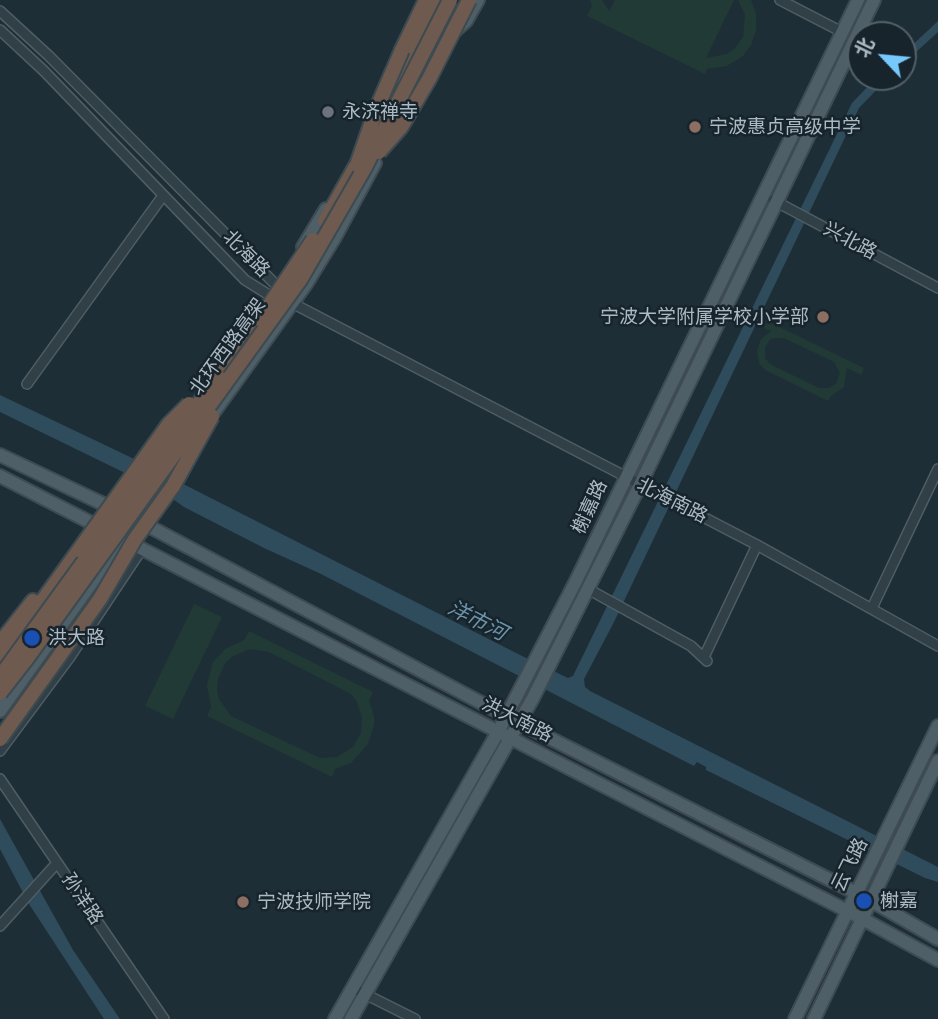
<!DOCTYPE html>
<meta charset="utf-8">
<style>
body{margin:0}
#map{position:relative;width:938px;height:1019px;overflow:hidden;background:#1e2e36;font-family:Montserrat,"Noto Sans SC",sans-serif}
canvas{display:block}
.north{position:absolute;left:847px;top:21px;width:70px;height:70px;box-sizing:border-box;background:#17242b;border:2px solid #526068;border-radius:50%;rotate:296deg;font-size:19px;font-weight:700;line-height:28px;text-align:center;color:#abbac4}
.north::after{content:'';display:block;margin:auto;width:24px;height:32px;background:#77c9fd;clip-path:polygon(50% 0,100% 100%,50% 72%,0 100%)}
</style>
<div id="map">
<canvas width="938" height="1019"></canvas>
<div class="north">北</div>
</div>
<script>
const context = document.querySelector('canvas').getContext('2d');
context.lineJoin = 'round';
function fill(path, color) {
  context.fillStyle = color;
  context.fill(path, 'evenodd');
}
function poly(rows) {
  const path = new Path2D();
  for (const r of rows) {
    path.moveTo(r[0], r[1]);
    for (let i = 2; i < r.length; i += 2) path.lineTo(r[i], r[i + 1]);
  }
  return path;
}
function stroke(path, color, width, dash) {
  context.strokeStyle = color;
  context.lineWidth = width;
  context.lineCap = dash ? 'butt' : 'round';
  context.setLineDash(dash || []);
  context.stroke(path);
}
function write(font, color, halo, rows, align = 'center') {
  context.font = font + ' Montserrat,"Noto Sans SC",sans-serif';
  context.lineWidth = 5;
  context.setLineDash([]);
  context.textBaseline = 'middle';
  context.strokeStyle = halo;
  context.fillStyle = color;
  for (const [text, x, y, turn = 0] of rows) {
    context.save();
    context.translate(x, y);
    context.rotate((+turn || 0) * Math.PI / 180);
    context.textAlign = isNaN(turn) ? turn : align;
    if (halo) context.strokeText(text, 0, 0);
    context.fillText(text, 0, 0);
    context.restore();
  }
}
fill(poly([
 [590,0,602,0,609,11,615,0,734,0,706,58,727,54,735,48,743,37,745,15,738,0,751,0,756,13,756,30,751,45,743,56,727,66,707,69,705,74,587,16,592,6],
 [767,321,864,368,861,375,847,368,844,387,831,396,828,401,765,370,759,363,757,351,761,339,771,331,764,328],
 [776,338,784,338,834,362,840,373,836,384,829,388,819,388,770,364,765,358,765,347,771,339],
 [194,604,222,617,173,719,145,706],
 [249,631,373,692,369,701,374,716,374,725,368,744,351,763,335,769,332,777,207,716,211,707,207,685,213,662,225,649,244,640],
 [250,649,269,652,351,694,357,702,362,718,361,733,353,747,337,757,320,758,231,716,219,699,217,689,218,679,226,662,233,656]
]), '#213a36');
fill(poly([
 [938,21,938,32,903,64,903,54],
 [877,77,889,77,859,108,614,622,584,679,585,687,590,691,938,867,938,882,925,878,706,770,706,767,697,762,694,766,319,573,264,548,184,507,170,497,123,472,0,412,0,395,130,457,526,658,568,678,573,676,852,103],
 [0,819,73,950,120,1019,104,1019,29,904,0,849]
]), '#2f4c5d');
const minor = poly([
 [780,0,842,32],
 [0,11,49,56,282,291],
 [0,30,44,71,245,280,269,295,292,303,757,545,938,646],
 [773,200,938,288],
 [27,384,162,197],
 [588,589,691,646,707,661],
 [872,608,938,469],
 [704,657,757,545],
 [0,751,70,657,142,549],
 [0,779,164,1019],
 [0,926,57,863],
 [353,988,415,1019]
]);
const major = poly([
 [434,45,448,37,466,21,478,0],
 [303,247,326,209],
 [206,423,306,284,335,237,375,163],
 [0,455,137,520,506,716,870,900,938,939],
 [0,476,861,918,938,960],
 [0,711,189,447],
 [335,1019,498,732,575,583,858,0],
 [351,1019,533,698,640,485,874,0],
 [795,1019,938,726],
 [814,1019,938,761]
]);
const highway = poly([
 [402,50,426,0],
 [325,221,369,143,440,0],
 [218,377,260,319],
 [0,643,33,601],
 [0,660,79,550]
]);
stroke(minor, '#4f5d65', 12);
stroke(major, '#3e4b53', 16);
stroke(highway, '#3c4a51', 18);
stroke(minor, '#313f47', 9);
stroke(major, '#4f5f67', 12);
stroke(highway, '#6e5a4e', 14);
const rail = poly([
 [0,685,35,641,294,277,360,167,429,31]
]);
stroke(rail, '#53646e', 4.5);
stroke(rail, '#17242b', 2, [5]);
const highwayBridge = poly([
 [379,152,401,127,429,79,469,0],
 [357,165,376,110,402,50],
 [260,319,313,240],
 [79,550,169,424,189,404],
 [0,677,218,377],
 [0,693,28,657,300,280,364,169,450,0],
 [0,739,100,599,135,539,173,486,212,416]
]);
stroke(highwayBridge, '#3c4a51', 18, []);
stroke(highwayBridge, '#6e5a4e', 14);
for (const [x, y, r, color] of [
 [328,112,7,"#6b7280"],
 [695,127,7,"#8d6e63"],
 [823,317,7,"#8d6e63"],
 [32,638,9,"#1a4fb4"],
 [864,901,9,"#1a4fb4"],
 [243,902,7,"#8d6e63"]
]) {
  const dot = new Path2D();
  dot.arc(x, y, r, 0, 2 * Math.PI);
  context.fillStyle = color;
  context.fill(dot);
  stroke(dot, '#17242b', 2.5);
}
write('19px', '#abbac4', '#17242b', [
 ["永济禅寺",342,112],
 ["宁波惠贞高级中学",709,127],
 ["宁波大学附属学校小学部",809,317,"right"],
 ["洪大路",48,638],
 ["榭嘉",880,901],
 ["宁波技师学院",257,902]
], 'left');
write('19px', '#abbac4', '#17242b', [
 ["兴北路",850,241,28],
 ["北海路",246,254,45],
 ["北环西路高架",228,347,-54],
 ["北海南路",672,501,27],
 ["榭嘉路",590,507,-65],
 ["洪大南路",517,720,27],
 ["云飞路",850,865,-64],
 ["孙洋路",82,899,56]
]);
write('italic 21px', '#6a94aa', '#17242b', [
 ["洋市河",477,621,27]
]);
</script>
